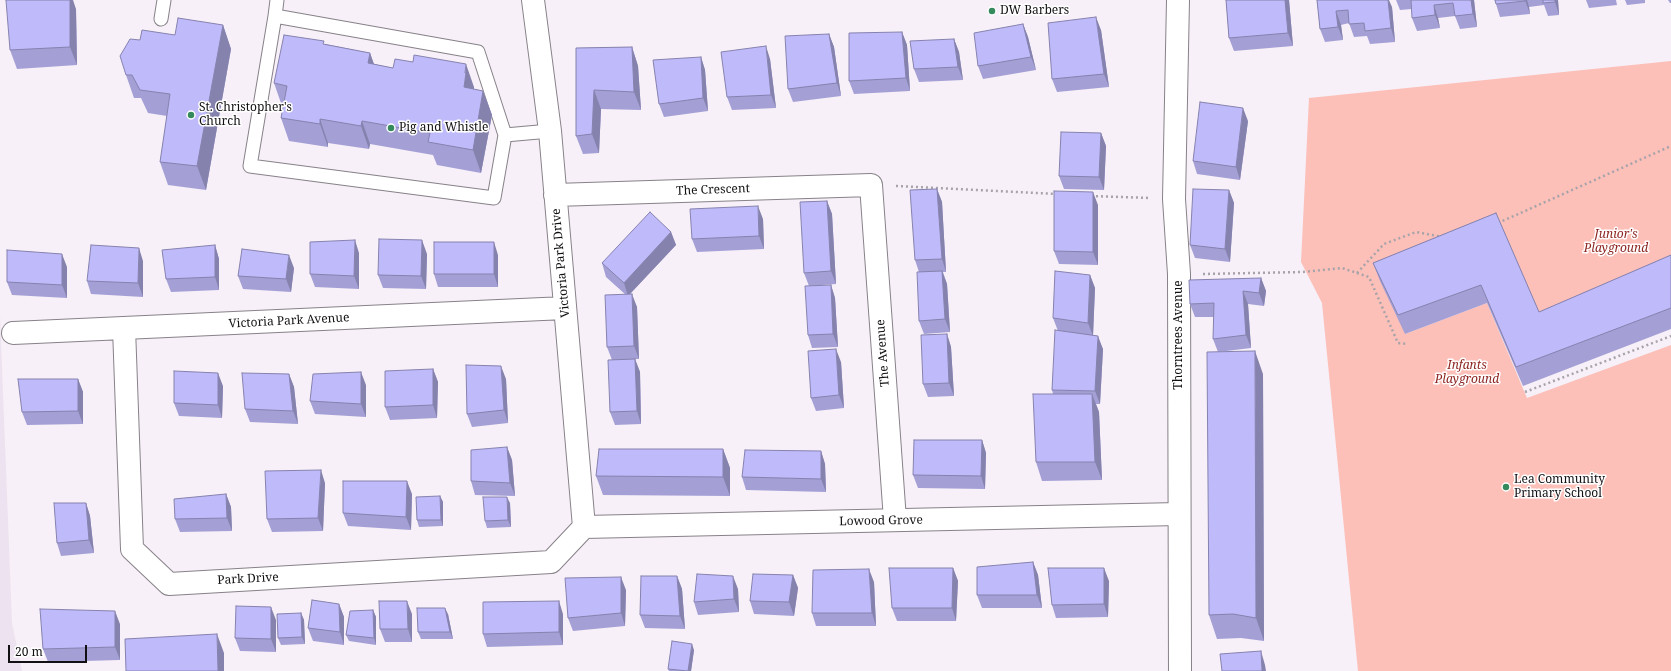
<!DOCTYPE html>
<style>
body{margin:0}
#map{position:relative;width:1671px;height:671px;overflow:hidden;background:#f7f0f8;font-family:"Noto Serif",serif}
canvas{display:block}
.scale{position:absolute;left:8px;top:645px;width:79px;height:18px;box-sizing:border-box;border:2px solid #121012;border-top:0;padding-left:5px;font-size:12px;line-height:14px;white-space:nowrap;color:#121012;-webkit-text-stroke:3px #fff;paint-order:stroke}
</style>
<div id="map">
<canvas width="1671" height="671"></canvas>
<div class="scale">20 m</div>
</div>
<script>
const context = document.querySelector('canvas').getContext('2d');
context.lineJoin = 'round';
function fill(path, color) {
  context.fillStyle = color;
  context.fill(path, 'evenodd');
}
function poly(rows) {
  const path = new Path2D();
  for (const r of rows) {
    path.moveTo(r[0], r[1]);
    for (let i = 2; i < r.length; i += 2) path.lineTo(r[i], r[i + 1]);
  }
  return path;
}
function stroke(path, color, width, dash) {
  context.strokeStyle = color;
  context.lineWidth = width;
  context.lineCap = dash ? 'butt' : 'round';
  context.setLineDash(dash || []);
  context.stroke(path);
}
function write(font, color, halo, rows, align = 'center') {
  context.font = font + ' "Noto Serif",serif';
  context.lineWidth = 3;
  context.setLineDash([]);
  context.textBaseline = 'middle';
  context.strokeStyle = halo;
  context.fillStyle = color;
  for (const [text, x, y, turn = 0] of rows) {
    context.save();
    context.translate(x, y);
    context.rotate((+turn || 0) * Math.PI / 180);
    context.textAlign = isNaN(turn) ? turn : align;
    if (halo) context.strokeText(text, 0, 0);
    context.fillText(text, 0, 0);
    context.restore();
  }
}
fill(poly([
 [0,315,12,623,22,671,0,671]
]), '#ede2ef');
fill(poly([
 [1671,61,1671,277,1545,331,1503,232,1405,334,1487,303,1527,398,1671,345,1671,671,1358,671,1322,303,1301,262,1309,98]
]), '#fcc0b9');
const service = poly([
 [275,16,277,0],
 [161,19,164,0],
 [505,135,494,198,250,166,275,16,478,52,505,135,550,131]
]);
const minor = poly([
 [533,0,550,131,584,527],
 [1178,0,1174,199,1179,274,1180,671],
 [555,195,871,185,895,520],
 [124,328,132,549,169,584,551,562,584,527],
 [13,333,565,308],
 [584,527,1178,514]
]);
stroke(service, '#878188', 15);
stroke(minor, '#878188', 24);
stroke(poly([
 [896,186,1056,194],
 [1091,196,1150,198],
 [1498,223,1671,146],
 [1357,273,1384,244,1416,232,1443,237],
 [1203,274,1302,272,1342,268,1369,277,1398,343,1408,344],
 [1525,392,1671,336]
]), '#a8a3a9', 2.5, [2, 3]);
stroke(service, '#fff', 13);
stroke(minor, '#fff', 22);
fill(poly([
 [1226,0,1289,0,1293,46,1234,51,1229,38],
 [1317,0,1392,7,1395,42,1370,44,1367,36,1354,37,1349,23,1341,25,1343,40,1325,42,1320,29],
 [1396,0,1474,0,1477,27,1460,29,1455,16,1438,18,1440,28,1417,31,1412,18,1412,9,1400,10],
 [1495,0,1558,0,1559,15,1548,16,1544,5,1529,7,1530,14,1500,17,1496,4],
 [1586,0,1616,0,1617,5,1589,8],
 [1625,0,1645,0,1645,3,1627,5],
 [1668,0,1671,0,1671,3,1670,3],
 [76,9,77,65,17,69,10,50],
 [1023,24,1028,37,1036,70,983,79,978,66],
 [223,25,231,49,206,190,168,185,160,162,167,116,148,113,141,98,134,98,126,75,140,40,175,35],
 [1101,30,1109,87,1057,92,1052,79],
 [902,32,907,45,910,91,854,94,849,81],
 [829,34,834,47,841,96,793,102,788,89],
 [954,39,959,52,963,80,919,82,914,69],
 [325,44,370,53,374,64,474,87,474,89,483,91,492,115,481,173,437,165,433,155,370,144,369,149,328,143,328,147,289,141,281,118,283,107,282,106,274,83],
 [632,47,638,66,641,110,601,109,599,153,583,154,576,136,576,48],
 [701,57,705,70,708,111,664,117,659,104],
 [770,59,776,108,732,110,727,97],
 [1248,121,1240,180,1197,174,1193,161],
 [1101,133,1106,146,1104,190,1064,189,1059,176],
 [937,189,942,202,946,272,943,272,947,284,950,332,924,334,919,321,919,272,915,260],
 [1229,190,1234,203,1230,262,1195,258,1190,245],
 [827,201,832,214,836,284,809,286,804,273],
 [1098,205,1098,265,1059,264,1054,251],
 [1496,213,1539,312,1671,255,1671,329,1523,386,1487,303,1405,334,1380,281,1373,263],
 [763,219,764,249,697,252,692,239],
 [671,232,676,245,630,294,637,307,639,359,635,359,640,372,641,424,615,425,610,412,612,360,607,347,626,295,606,277,602,263],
 [215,245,219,259,219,290,171,292,166,279],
 [359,253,359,289,315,287,310,274],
 [427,254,426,289,383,288,378,275],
 [498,255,498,287,438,287,434,274],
 [143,261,143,297,91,294,87,281],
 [67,267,67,298,12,295,7,282],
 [294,268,291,292,243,289,238,276],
 [1090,275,1095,288,1093,335,1103,349,1100,404,1096,404,1099,412,1102,480,1042,481,1036,462,1053,394,1052,390,1058,331,1053,318],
 [1261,278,1266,291,1264,306,1248,304,1251,348,1218,352,1213,339,1214,317,1195,317,1190,304],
 [831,285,835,298,838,347,812,348,808,335],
 [947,334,951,347,954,396,928,397,923,384],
 [841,362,844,408,816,411,811,398],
 [433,369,438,382,437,418,390,420,385,407],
 [289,374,294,387,298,424,250,422,245,409],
 [1263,374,1264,641,1241,638,1217,639,1209,615],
 [78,379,83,392,83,424,27,425,22,412],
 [506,379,508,423,472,427,467,414],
 [366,385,366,417,315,414,310,401],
 [223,386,222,418,179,416,174,403],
 [982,440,986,453,985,489,918,488,913,475],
 [507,447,512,460,515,496,475,495,471,481],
 [723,449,730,468,730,496,603,495,596,476],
 [821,451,825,464,826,492,746,490,742,477],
 [325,483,323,531,272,532,267,519],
 [226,494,231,507,232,531,180,532,175,519],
 [412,494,411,530,348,526,343,513],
 [440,496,443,502,443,526,419,527,417,520],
 [86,503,90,516,94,553,61,556,57,543],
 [510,503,511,527,487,528,485,521],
 [1033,562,1038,575,1042,608,982,608,977,595],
 [953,568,958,581,956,621,897,621,892,608],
 [793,575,798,588,794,616,754,614,750,601],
 [677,576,682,589,685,629,645,628,640,615],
 [1109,581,1108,617,1056,618,1052,605],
 [874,582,876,626,816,626,812,613],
 [738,589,739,612,698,615,694,602],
 [626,590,625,626,573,631,568,618],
 [339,604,344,617,344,645,313,641,308,628],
 [373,610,376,617,376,645,349,641,346,635],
 [301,613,304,620,305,644,281,645,278,638],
 [412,614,412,642,385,642,380,629],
 [448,614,453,639,421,639,418,632],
 [563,614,563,645,487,647,483,634],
 [276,620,276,652,240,651,235,638],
 [120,624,120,660,48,662,43,649],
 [694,650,691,671,669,671,668,669]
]), '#a4a0d6');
fill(poly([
 [70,0,73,0,76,9,77,65,70,47],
 [1285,0,1289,0,1293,46,1288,33],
 [1388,0,1389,0,1392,7,1395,42,1391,28],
 [1471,0,1474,0,1477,27,1473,14],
 [1525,0,1527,0,1529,7,1530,14],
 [1555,0,1558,0,1559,15,1555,2],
 [1434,5,1438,18,1440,28,1435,15],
 [1336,11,1341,25,1343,40,1338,27],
 [1096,17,1101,30,1109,87,1104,74],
 [1023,24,1028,37,1036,70,1031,57],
 [223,25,231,49,206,190,197,166],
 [902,32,907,45,910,91,906,78],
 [829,34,834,47,841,96,837,83],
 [954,39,959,52,963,80,958,67],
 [766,46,770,59,776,108,771,95],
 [632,47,638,66,641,110,634,92],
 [370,53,378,76,368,63],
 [701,57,705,70,708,111,703,98],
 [466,64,474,87,474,92,464,87],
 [594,90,601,109,599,153,592,134],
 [483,91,492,115,481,173,473,150],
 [1243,108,1248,121,1240,180,1236,167],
 [320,119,328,143,328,147,320,124],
 [362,121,370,144,369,149,361,126],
 [1101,133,1106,146,1104,190,1099,177],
 [937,189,942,202,946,272,942,259],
 [1229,190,1234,203,1230,262,1225,249],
 [1093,192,1098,205,1098,265,1093,252],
 [827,201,832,214,836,284,831,271],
 [758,206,763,219,764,249,759,236],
 [671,232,676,245,628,296,624,283],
 [355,240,359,253,359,289,354,276],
 [422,240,427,254,426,289,421,276],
 [494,242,498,255,498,287,494,274],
 [215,245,219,259,219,290,215,277],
 [139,248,143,261,143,297,138,283],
 [62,254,67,267,67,298,62,285],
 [289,255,294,268,291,292,286,279],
 [942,271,947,284,950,332,945,319],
 [1090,275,1095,288,1093,336,1088,323],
 [1261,278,1266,291,1264,306,1259,293],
 [831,285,835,298,838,347,833,334],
 [1243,291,1248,304,1251,348,1246,335],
 [632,294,637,307,639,359,634,346],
 [947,334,951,347,954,396,949,383],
 [1098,336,1103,349,1100,404,1095,391],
 [836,349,841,362,844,408,839,395],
 [1255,351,1263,374,1264,641,1256,618],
 [635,359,640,372,641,424,637,411],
 [501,366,506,379,508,423,504,410],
 [433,369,438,382,437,418,433,405],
 [361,372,366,385,366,417,361,404],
 [218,373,223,386,222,418,218,405],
 [289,374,294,387,298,424,293,411],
 [78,379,83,392,83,424,78,411],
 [1092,394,1099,412,1102,480,1095,462],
 [982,440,986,453,985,489,981,476],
 [507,447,512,460,515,496,510,483],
 [723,449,730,468,730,496,723,477],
 [821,451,825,464,826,492,821,479],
 [321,470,325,483,323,531,318,518],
 [407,481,412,494,411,530,406,517],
 [226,494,231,507,232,531,227,518],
 [440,496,443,502,443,526,441,520],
 [507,497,510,503,511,527,508,520],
 [86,503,90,516,94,553,89,540],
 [1033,562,1038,575,1042,608,1037,595],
 [953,568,958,581,956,621,952,608],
 [1104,568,1109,581,1108,617,1104,604],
 [869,569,874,582,876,626,872,613],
 [793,575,798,588,794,616,789,602],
 [677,576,682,589,685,629,680,616],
 [733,576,738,589,739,612,734,599],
 [621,577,626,590,625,626,621,613],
 [407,601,412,614,412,642,408,629],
 [559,601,563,614,563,645,559,632],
 [339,604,344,617,344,645,340,632],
 [271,607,276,620,276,652,271,639],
 [445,608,448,614,453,639,450,632],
 [373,610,376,617,376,645,374,638],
 [115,611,120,624,120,660,115,647],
 [301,613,304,620,305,644,302,637],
 [217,634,224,653,224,671,218,671],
 [692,644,694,650,691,671,688,671],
 [1261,651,1265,665,1266,671,1262,671]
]), '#8682ae');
const building = poly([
 [6,0,70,0,70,47,10,50,6,0],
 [1226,0,1285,0,1288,33,1229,38,1226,0],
 [1317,0,1388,0,1391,28,1365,31,1364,23,1349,24,1348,10,1336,11,1338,27,1320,29,1317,0],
 [1411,0,1471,0,1473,14,1455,16,1453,3,1434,5,1435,15,1412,18,1411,0],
 [1495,0,1525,0,1525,1,1496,4,1495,0],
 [1543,0,1555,0,1555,2,1543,3,1543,0],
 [1096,17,1104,74,1052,79,1048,23,1096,17],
 [178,18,223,25,197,166,160,162,170,94,140,90,132,75,126,75,120,56,130,39,140,40,142,30,175,35,178,18],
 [1023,24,1031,57,978,66,974,33,1023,24],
 [902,32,906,78,849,81,849,33,902,32],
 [829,34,837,83,788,89,785,36,829,34],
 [284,35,324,41,323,44,370,53,368,63,393,68,395,59,413,62,414,55,466,64,465,73,466,73,464,87,483,91,473,150,428,142,430,133,362,121,361,126,320,119,320,124,281,118,287,86,274,83,284,35],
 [954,39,958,67,914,69,910,41,954,39],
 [766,46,771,95,727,97,721,52,766,46],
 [632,47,634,92,594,90,592,134,576,136,576,48,632,47],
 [701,57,703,98,659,104,653,60,701,57],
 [1200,102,1243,108,1236,167,1193,161,1200,102],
 [1061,132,1101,133,1099,177,1059,176,1061,132],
 [937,189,942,259,915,260,910,190,937,189],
 [1193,189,1229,190,1225,249,1190,245,1193,189],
 [1054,191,1093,192,1093,252,1054,251,1054,191],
 [827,201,831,271,804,273,800,202,827,201],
 [758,206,759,236,692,239,690,209,758,206],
 [650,212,671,232,624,283,602,263,650,212],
 [1496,213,1539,312,1671,255,1671,308,1516,367,1481,285,1398,315,1373,263,1496,213],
 [379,239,422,240,421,276,378,275,379,239],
 [355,240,354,276,310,274,310,242,355,240],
 [434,242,494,242,494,274,434,274,434,242],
 [91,245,139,248,138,283,87,281,91,245],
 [215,245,215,277,166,279,162,250,215,245],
 [242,249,289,255,286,279,238,276,242,249],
 [7,250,62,254,62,285,7,282,7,250],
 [942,271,945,319,919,321,917,272,942,271],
 [1055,271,1090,275,1088,323,1053,318,1055,271],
 [1261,278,1259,293,1243,291,1246,335,1213,339,1214,303,1190,304,1189,280,1261,278],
 [831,285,833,334,808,335,805,286,831,285],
 [632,294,634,346,607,347,605,295,632,294],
 [1055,330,1098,336,1095,391,1052,390,1055,330],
 [947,334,949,383,923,384,921,335,947,334],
 [836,349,839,395,811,398,808,351,836,349],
 [1255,351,1256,618,1233,614,1209,615,1207,352,1255,351],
 [635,359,637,411,610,412,608,360,635,359],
 [466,365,501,366,504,410,467,414,466,365],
 [433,369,433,405,385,407,385,371,433,369],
 [174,371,218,373,218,405,174,403,174,371],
 [361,372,361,404,310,401,313,374,361,372],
 [242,373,289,374,293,411,245,409,242,373],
 [18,379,78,379,78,411,22,412,18,379],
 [1033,394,1092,394,1095,462,1036,462,1033,394],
 [914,440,982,440,981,476,913,475,914,440],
 [507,447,510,483,471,481,471,450,507,447],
 [599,449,723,449,723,477,596,476,599,449],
 [745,450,821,451,821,479,742,477,745,450],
 [321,470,318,518,267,519,265,471,321,470],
 [343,481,407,481,406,517,343,513,343,481],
 [226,494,227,518,175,519,174,499,226,494],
 [440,496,441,520,417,520,416,497,440,496],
 [483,497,507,497,508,520,485,521,483,497],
 [54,503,86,503,89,540,57,543,54,503],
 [1033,562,1037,595,977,595,977,567,1033,562],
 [889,568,953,568,952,608,892,608,889,568],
 [1048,568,1104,568,1104,604,1052,605,1048,568],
 [869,569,872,613,812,613,813,570,869,569],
 [697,574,733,576,734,599,694,602,697,574],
 [753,574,793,575,789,602,750,601,753,574],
 [641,576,677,576,680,616,640,615,641,576],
 [621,577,621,613,568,618,565,578,621,577],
 [312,600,339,604,340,632,308,628,312,600],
 [379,601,407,601,408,629,380,629,379,601],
 [559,601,559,632,483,634,483,602,559,601],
 [236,606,271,607,271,639,235,638,236,606],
 [417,608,445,608,450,632,418,632,417,608],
 [40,609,115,611,115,647,43,649,40,609],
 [373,610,374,638,346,635,350,611,373,610],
 [301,613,302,637,278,638,277,614,301,613],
 [217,634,218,671,126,671,125,639,217,634],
 [672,641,692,644,688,671,668,669,672,641],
 [1261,651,1262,671,1222,671,1220,654,1261,651]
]);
fill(building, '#bfbaf9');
stroke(building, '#8682ae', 1);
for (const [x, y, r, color] of [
 [992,11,4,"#358a5d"],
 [191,115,4,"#358a5d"],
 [391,128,4,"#358a5d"],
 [1506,487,4,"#358a5d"]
]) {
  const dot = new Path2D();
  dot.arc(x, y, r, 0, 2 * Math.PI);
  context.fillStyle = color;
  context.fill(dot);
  stroke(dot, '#fff', 1.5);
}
write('12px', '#121012', '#fff', [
 ["DW Barbers",1000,11],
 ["St. Christopher's",199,108],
 ["Church",199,122],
 ["Pig and Whistle",399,128],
 ["Lea Community",1514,480],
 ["Primary School",1514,494]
], 'left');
write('12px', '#121012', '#fff', [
 ["The Crescent",713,190,-2],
 ["Victoria Park Drive",561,263,-95],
 ["Victoria Park Avenue",289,321,-3],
 ["Thorntrees Avenue",1179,335,-90],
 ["The Avenue",883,353,-94],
 ["Lowood Grove",881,521,-1],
 ["Park Drive",248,579,-3]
]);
write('italic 12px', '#8d2421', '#fff', [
 ["Junior's",1616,235],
 ["Playground",1616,249],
 ["Infants",1467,366],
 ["Playground",1467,380]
]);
</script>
